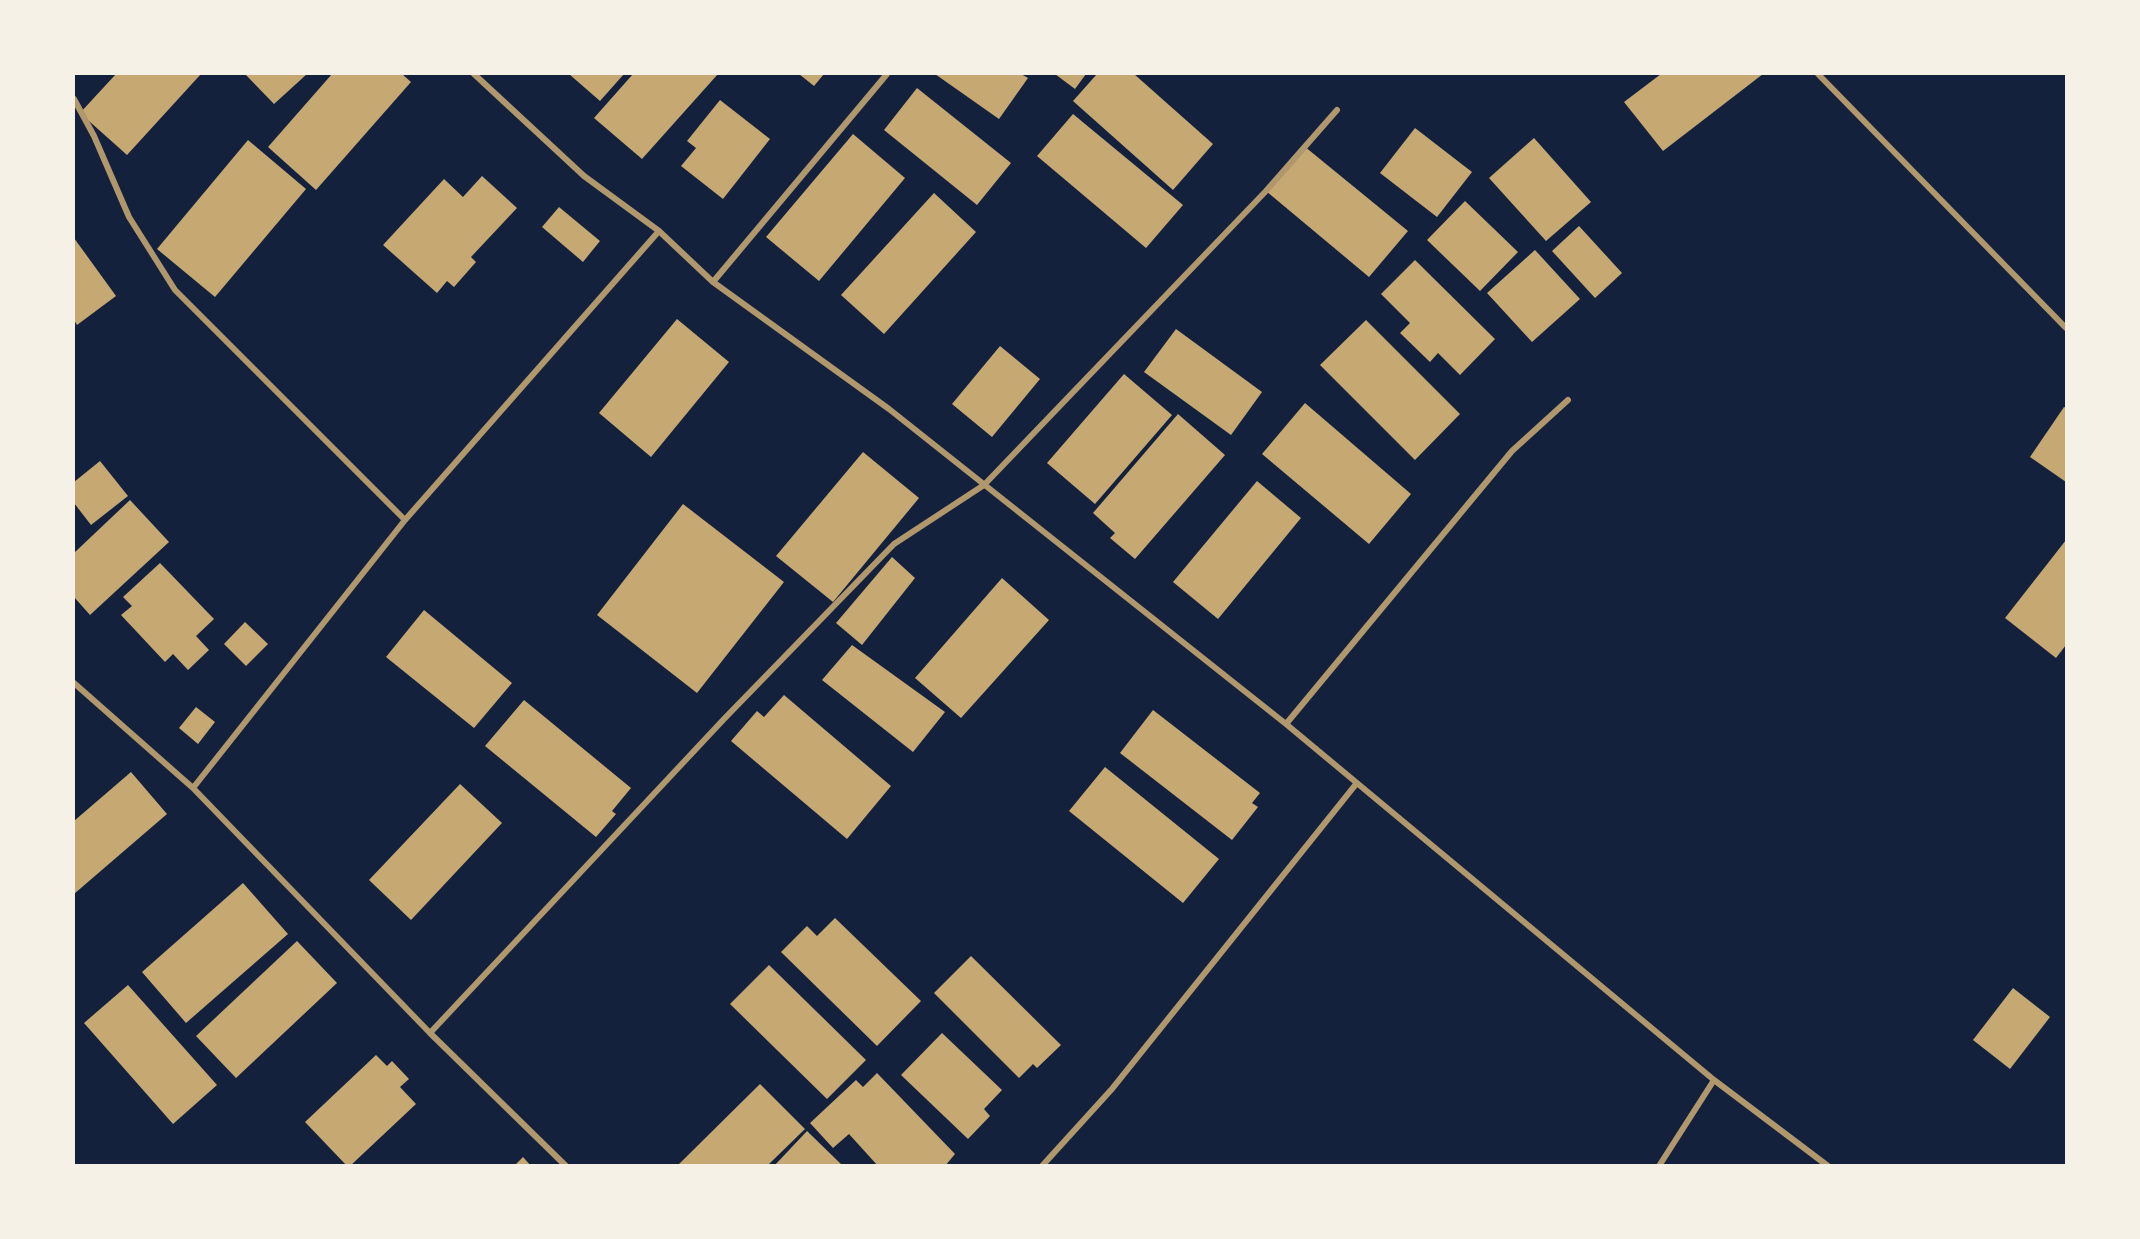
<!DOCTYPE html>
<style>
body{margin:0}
#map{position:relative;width:2140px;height:1239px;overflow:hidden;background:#14213d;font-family:"Noto Serif",serif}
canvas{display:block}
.frame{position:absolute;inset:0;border:75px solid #f6f1e7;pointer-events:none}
</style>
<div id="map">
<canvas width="2140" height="1239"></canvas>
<div class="frame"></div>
</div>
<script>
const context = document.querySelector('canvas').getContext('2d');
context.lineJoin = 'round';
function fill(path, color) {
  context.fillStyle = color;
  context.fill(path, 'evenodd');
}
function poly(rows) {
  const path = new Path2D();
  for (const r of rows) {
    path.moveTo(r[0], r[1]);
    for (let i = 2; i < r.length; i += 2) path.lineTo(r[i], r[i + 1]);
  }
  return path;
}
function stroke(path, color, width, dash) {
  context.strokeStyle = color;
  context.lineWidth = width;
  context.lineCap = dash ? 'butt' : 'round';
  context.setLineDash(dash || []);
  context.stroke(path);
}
fill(poly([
 [116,74,201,74,127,155,80,113],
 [245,74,307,74,274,104],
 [332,74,402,74,411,82,316,190,268,147],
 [569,74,624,74,600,101],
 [633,74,718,74,642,159,594,118],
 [799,74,824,74,814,86],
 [935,74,1021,74,1028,78,999,119],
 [1055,74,1086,74,1075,89],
 [1097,74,1134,74,1213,144,1173,190,1073,101],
 [1661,74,1763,74,1663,151,1624,102],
 [917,88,1011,163,977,205,884,130],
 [720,100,770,139,723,199,681,166,696,148,687,141],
 [1073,114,1183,205,1146,248,1037,156],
 [1415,128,1472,172,1437,217,1380,173],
 [853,134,905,178,819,281,766,237],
 [1534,138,1591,202,1546,241,1489,178],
 [248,140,306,189,215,297,157,249],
 [1304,146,1408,231,1369,277,1266,191],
 [482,176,517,208,471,257,476,262,454,287,447,281,437,293,383,245,444,179,463,197],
 [934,193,976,232,884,334,841,295],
 [1465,201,1518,252,1480,291,1427,240],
 [559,207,600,241,583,262,542,227],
 [1579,226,1622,273,1595,298,1552,251],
 [74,238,116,296,77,325,74,320],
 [1535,250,1580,299,1532,342,1487,293],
 [1415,260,1495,339,1460,375,1438,353,1430,362,1400,333,1410,323,1381,294],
 [677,319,729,362,651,457,599,413],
 [1366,320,1460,414,1415,460,1320,365],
 [1176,329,1262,392,1231,435,1144,372],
 [1000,346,1040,379,992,437,952,404],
 [1124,374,1172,415,1095,504,1047,463],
 [1305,403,1411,494,1369,544,1262,454],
 [2064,407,2066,408,2066,482,2030,457],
 [1178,414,1225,455,1135,559,1110,538,1115,533,1093,513],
 [863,452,919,498,833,602,776,556],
 [100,461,128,496,91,525,74,503,74,482],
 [1257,481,1301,518,1218,619,1173,582],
 [130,500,169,542,90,615,74,597,74,553],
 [683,504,784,582,697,693,597,615],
 [2066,540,2066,645,2056,658,2005,618],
 [892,557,915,578,862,645,836,623],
 [160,563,214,619,196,636,209,650,188,670,173,654,165,662,121,615,132,606,123,597],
 [1002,578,1049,620,961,718,915,678],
 [424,610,512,683,474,728,386,657],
 [245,622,268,644,246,666,224,644],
 [852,645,945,712,913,752,822,680],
 [784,695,891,786,847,839,731,741,757,711,764,717],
 [524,700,631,788,612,811,616,814,596,837,485,746],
 [196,707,215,722,198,744,179,728],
 [1153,710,1260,793,1252,803,1258,807,1232,840,1120,753],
 [1105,767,1219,859,1183,903,1069,811],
 [131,772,167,814,74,894,74,821],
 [460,784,502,823,411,920,369,880],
 [243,883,288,934,186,1023,142,972],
 [835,918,921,1001,877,1046,781,952,807,926,817,936],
 [297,941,337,983,236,1078,196,1036],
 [971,956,1061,1045,1037,1068,1033,1064,1019,1078,934,993],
 [769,965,866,1060,827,1099,730,1004],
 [128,985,217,1085,173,1124,84,1023],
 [2013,988,2050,1017,2010,1069,1973,1040],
 [942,1033,1002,1090,984,1109,990,1116,968,1139,901,1075],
 [376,1055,387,1066,392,1061,409,1079,400,1087,416,1104,350,1166,347,1166,305,1122],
 [877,1073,955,1154,945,1166,878,1166,849,1134,833,1148,810,1123,856,1080,863,1087],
 [760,1084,805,1129,767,1166,677,1166],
 [807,1131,843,1166,774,1166],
 [523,1157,531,1166,514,1166]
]), '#c6a872');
stroke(poly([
 [474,74,584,176,659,231,713,282,889,409,1286,724,1714,1080,1828,1166],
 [1818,74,2066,328],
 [74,99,94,136,129,217,175,290,405,520,659,231],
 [713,282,887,74],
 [74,683,193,788,430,1033,566,1166],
 [1286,724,1512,451,1568,400],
 [193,788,405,520],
 [430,1033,724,719,894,544,984,485,1266,191,1337,110],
 [1042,1166,1111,1090,1356,784],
 [1659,1166,1714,1080]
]), '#b1986c', 6);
</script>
